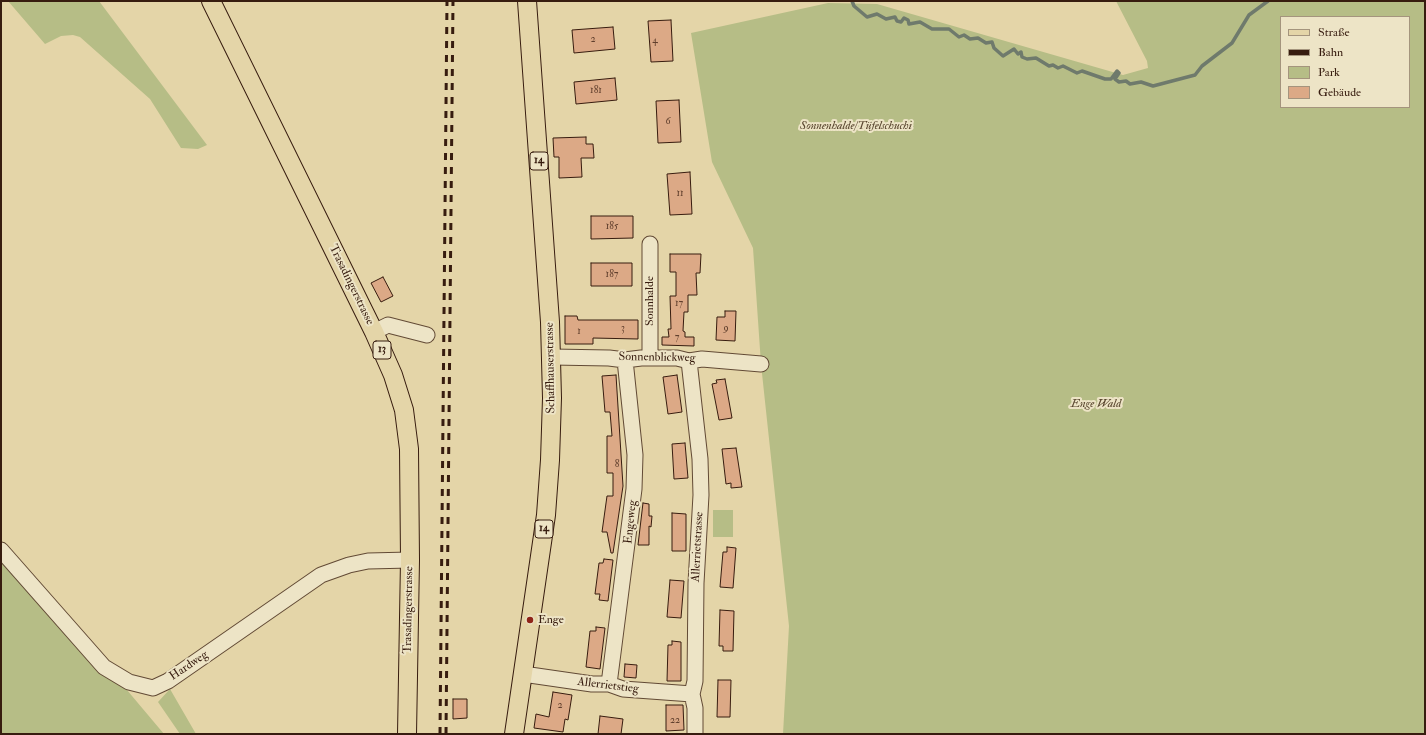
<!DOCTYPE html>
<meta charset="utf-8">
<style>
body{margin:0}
#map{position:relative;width:1426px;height:735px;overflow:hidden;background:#e4d5a8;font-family:"IM FELL Double Pica",serif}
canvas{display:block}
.frame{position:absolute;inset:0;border:2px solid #371c0f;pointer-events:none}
.legend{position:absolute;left:1280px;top:16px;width:130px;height:92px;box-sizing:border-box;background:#ede4c6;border:1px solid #a4947d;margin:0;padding:5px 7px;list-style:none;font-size:12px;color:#371c0f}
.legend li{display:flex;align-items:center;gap:8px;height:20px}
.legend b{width:20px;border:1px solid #a4947d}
</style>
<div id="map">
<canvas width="1426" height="735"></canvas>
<div class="frame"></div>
<ul class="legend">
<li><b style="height:5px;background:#e4d5a8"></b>Straße</li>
<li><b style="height:5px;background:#371c0f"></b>Bahn</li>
<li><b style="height:11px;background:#b6bd86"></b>Park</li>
<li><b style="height:11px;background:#dca986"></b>Gebäude</li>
</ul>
</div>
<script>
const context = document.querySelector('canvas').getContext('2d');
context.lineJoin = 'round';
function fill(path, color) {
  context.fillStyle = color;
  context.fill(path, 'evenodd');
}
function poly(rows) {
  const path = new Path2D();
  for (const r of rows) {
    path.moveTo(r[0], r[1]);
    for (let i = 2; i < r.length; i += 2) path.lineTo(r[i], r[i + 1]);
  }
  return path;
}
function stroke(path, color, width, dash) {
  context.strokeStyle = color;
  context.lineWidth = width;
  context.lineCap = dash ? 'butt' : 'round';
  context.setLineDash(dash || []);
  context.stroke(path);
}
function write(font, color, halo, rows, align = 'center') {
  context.font = font + ' "IM FELL Double Pica",serif';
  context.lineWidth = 4;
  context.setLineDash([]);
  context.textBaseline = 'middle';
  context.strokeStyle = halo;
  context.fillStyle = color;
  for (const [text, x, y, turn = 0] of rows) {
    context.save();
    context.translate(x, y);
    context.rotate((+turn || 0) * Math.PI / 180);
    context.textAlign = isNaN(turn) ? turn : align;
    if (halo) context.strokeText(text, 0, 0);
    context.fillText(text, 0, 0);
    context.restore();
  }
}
fill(poly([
 [8,1,99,1,207,145,198,149,181,148,150,99,80,37,73,35,61,36,45,44],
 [1116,1,1425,1,1425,734,783,734,789,626,761,364,753,248,712,162,691,33,828,3,877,4,1123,75,1148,68,1147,61],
 [1281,17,1409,17,1409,107,1281,107],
 [713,510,733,510,733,537,713,537],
 [1,540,47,595,164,734,1,734],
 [170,689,196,734,180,734,158,702]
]), '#b6bd86');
stroke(poly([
 [852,1,854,6,867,17,877,14,886,19,895,17,897,21,901,22,904,18,908,20,909,24,920,22,932,29,949,29,959,37,964,35,970,39,978,38,986,43,992,42,994,48,1003,56,1014,49,1018,54,1021,52,1022,57,1027,59,1036,58,1049,66,1053,65,1058,68,1063,66,1077,73,1082,71,1105,79,1111,79,1117,71,1119,73,1115,79,1119,82,1126,81,1130,84,1141,82,1153,86,1195,75,1202,66,1232,43,1249,15,1268,1]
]), '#6f7a6c', 3.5);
const building = poly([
 [671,20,673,61,651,62,648,21,671,20],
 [613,27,615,49,574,53,572,30,613,27],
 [615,78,617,100,576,104,574,82,615,78],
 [679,100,681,142,658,143,656,101,679,100],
 [586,137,586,144,593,144,594,158,581,158,582,177,559,178,559,157,554,157,553,138,586,137],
 [690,172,692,214,670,215,667,174,690,172],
 [591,216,633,216,633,238,591,239,591,216],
 [670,254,701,254,700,273,696,273,697,295,688,295,688,312,684,312,683,331,685,332,685,337,694,337,694,346,662,345,662,337,669,337,668,329,671,329,670,296,676,296,676,272,670,272,670,254],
 [591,263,632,263,632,286,591,286,591,263],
 [383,277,393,296,381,302,371,283,383,277],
 [725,311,736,311,735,341,716,340,717,317,725,317,725,311],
 [565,316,577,316,578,320,638,320,638,339,593,338,593,344,565,344,565,316],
 [616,375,623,486,613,553,611,553,607,532,602,532,607,496,613,496,613,473,607,473,607,436,612,436,610,412,605,412,602,376,616,375],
 [677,375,682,412,668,414,663,377,677,375],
 [725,379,732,418,719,420,712,384,717,383,716,380,725,379],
 [685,443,688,478,674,479,672,444,685,443],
 [736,448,742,487,731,488,731,483,726,484,722,449,736,448],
 [643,503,649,504,649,516,652,516,651,527,649,526,649,545,638,545,643,503],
 [672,513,686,514,686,551,672,551,672,513],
 [727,547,736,548,733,588,720,587,723,552,727,552,727,547],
 [604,559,613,560,608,601,599,600,600,594,595,594,599,563,603,563,604,559],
 [670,580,684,581,681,618,667,617,670,580],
 [720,610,734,611,733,651,723,651,723,646,719,646,720,610],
 [596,627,605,628,600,669,586,667,590,631,596,631,596,627],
 [672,641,681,642,681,681,667,681,668,645,672,645,672,641],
 [625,664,637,665,636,678,624,677,625,664],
 [718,680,731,680,730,717,717,717,718,680],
 [553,692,572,695,568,720,565,719,563,732,534,728,536,714,549,717,553,692],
 [453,699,467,699,467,718,453,719,453,699],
 [666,705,683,705,684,730,666,731,666,705],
 [600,716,623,719,621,734,598,734,600,716]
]);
fill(building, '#dca986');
stroke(building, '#371c0f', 1);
const minor = poly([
 [650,244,650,358],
 [374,332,388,325,427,335],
 [552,357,609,358,625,360,641,358,677,358,689,361,702,359,761,364],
 [689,361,700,459,701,495,696,583,695,681,692,694,695,708,695,734],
 [1,550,104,667,129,682,153,688,168,681,321,575,349,565,368,561,410,560],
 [523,674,592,684,609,684,623,689,692,694],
 [609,684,634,489,635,455,625,360]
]);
const major = poly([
 [211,1,374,332,393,375,404,410,409,449,410,560,407,734],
 [514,734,546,515,550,460,552,398,550,322,527,1]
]);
stroke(minor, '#624a35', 17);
stroke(major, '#371c0f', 20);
stroke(minor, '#ede4c6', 15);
stroke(major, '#e4d5a8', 18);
stroke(poly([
 [440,734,447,1],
 [446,734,453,1]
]), '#371c0f', 3, [7, 7]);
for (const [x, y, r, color] of [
 [530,620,4,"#8f2418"]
]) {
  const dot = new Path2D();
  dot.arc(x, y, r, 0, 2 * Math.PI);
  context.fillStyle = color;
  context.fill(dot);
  stroke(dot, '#ede4c6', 1.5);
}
write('10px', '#603f2d', null, [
 ["2",593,40],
 ["4",655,41],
 ["181",596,91],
 ["6",668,122],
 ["11",680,194],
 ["185",612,227],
 ["187",612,275],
 ["17",679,304],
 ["3",623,329],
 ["9",726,329],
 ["1",579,332],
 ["7",677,338],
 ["8",617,465],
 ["2",560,706],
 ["22",675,721]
]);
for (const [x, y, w] of [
 [539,161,18],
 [382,350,18],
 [544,529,18]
]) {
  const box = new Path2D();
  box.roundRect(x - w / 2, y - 9, w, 18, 3);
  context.fillStyle = '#ede4c6';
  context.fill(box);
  stroke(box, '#371c0f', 1);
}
write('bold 11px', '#371c0f', null, [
 ["14",539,161],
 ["13",382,350],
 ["14",544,529]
]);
write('italic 12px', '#57442d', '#ede4c6', [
 ["Sonnenhalde/Tüfelschuchi",856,126],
 ["Enge Wald",1096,404]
]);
write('12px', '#371c0f', '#ede4c6', [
 ["Trasadingerstrasse",351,285,64],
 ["Sonnhalde",650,301,-90],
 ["Sonnenblickweg",657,358,1],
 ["Schaffhauserstrasse",551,368,-91],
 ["Engeweg",631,522,-84],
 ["Allerrietstrasse",698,547,-87],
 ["Trasadingerstrasse",409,610,-89],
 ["Hardweg",189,666,-34],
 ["Allerrietstieg",608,686,7]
]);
write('12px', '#371c0f', '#ede4c6', [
 ["Enge",538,620]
], 'left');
</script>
